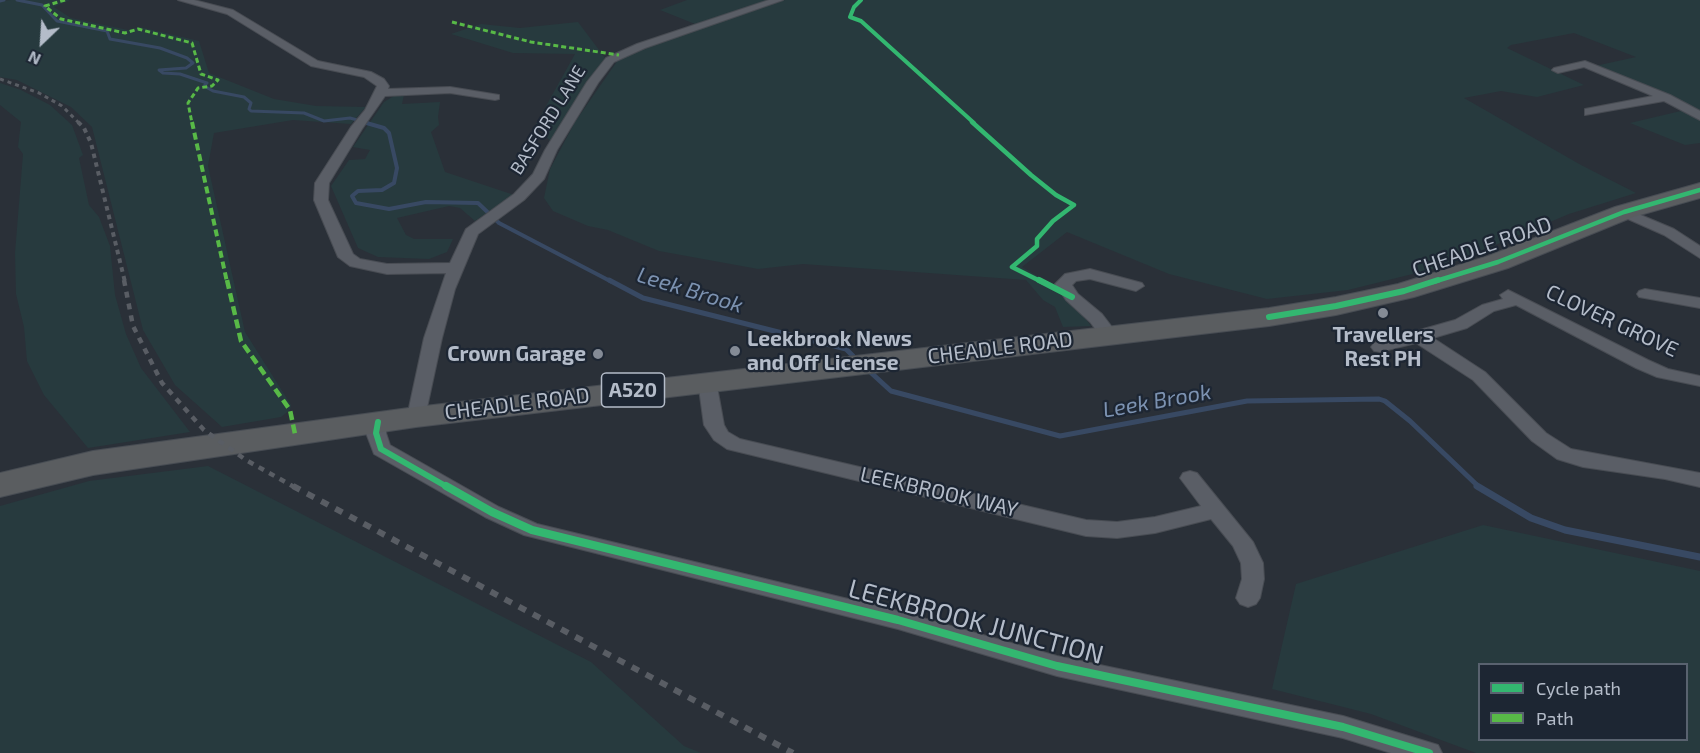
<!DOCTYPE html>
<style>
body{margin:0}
#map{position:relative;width:1700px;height:753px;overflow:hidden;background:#2a3038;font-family:"Exo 2",sans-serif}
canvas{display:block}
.legend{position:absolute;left:1478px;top:663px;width:210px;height:78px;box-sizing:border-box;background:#1d2633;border:2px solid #59626f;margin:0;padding:8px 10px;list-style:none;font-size:18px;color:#b4bcc9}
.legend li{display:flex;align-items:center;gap:12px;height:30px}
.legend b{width:30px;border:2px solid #59626f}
.north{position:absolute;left:12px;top:12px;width:60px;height:60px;-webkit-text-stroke:4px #1d2633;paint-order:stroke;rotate:205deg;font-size:16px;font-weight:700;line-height:24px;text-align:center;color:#b4bcc9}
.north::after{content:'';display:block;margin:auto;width:21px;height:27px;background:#b4bcc9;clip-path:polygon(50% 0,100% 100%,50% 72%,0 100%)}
</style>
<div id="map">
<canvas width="1700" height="753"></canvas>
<ul class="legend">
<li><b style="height:8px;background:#33b770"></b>Cycle path</li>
<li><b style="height:8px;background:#58b947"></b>Path</li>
</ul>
<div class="north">N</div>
</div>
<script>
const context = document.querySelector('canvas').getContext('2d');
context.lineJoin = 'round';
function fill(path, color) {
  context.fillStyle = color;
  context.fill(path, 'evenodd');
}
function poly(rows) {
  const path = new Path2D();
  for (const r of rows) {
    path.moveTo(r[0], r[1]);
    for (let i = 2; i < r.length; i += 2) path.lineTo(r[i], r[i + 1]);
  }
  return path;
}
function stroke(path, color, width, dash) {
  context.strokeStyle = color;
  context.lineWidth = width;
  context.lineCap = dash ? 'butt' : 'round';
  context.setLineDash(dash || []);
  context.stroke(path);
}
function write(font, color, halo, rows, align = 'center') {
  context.font = font + ' "Exo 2",sans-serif';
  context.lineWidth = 4.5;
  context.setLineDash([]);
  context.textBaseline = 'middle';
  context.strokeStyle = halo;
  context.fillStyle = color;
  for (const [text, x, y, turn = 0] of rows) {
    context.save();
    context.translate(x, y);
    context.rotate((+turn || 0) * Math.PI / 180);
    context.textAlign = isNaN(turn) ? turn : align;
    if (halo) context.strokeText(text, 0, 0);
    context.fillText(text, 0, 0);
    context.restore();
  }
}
fill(poly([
 [11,0,70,0,54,7,71,18,128,30,140,27,199,41,209,73,274,99,316,106,366,107,351,124,293,120,214,133,208,166,245,332,291,405,290,410,281,417,222,427,175,385,143,330,92,127,71,107,17,80,0,77,0,1],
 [687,0,770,0,695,24,660,10],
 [785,0,1700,0,1700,112,1675,97,1595,66,1636,57,1574,33,1511,45,1507,48,1584,85,1537,97,1501,91,1464,98,1581,165,1636,193,1569,214,1445,266,1348,290,1267,299,1169,274,1067,232,1022,267,1065,292,1091,326,1063,327,1055,307,1043,300,1026,280,803,264,758,269,659,251,608,230,588,226,553,211,544,198,550,169,575,122,618,60,649,46],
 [578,22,605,58,551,142,536,124,575,54,513,53,451,34,481,24,520,28],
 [0,83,21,90,50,105,72,125,83,155,79,158,89,205,99,217,110,246,115,295,126,334,141,368,190,432,88,448,44,395,27,361,24,327,16,294,15,253,23,154,18,147,21,122,0,105],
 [397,94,404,95,402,104,440,102,438,117,439,125,431,132,445,172,514,195,475,221,460,208,449,206,397,218,406,235,414,239,453,239,447,252,429,259,378,257,358,248,331,186,349,160,365,159,370,150,353,147,384,102],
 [1685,110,1700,120,1700,143,1685,145,1630,123],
 [208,466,591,662,684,746,701,753,0,753,0,506,89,481],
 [1483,525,1700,571,1700,753,1476,753,1371,714,1272,689,1296,584],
 [1686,664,1686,740,1480,740,1480,664]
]), '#273a3e');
stroke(poly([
 [17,0,42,5,57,21,107,31,110,39,160,48,187,58,193,63,186,68,159,70,163,73,180,74,207,83,204,86,213,91,244,97,251,103,249,109,251,111,304,113,324,121,350,118,368,123],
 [0,1,4,0]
]), '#384963', 3);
stroke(poly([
 [363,122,384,128,389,133,397,168,394,183,382,190,358,191,352,196,356,203,389,209,426,202,478,203,499,223,612,282]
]), '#384963', 4);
stroke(poly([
 [609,280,643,298,846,349,858,361],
 [867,369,891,391,1060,436,1247,401,1379,399,1385,401,1410,421,1480,488]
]), '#384963', 5);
stroke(poly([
 [1477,486,1531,518,1565,530,1700,557]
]), '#384963', 7);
const street = poly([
 [178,0,194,0,233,10,318,61,371,72,384,79,389,86,388,89,450,87,499,95,499,99,495,100,450,93,385,96,362,129,329,183,328,200,353,254,360,259,387,264,450,263,466,229,514,194,533,174,545,150,587,82,606,58,637,44,769,0,783,0,645,48,614,62,598,83,557,150,544,179,524,200,478,234,455,289,442,338,425,417,423,421,416,423,409,421,407,417,424,338,446,273,387,274,350,266,338,257,314,200,315,183,351,127,365,110,377,86,364,77,311,66,227,14,178,0],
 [1585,61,1670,95,1700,111,1700,120,1664,101,1585,115,1585,109,1653,96,1584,67,1558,73,1552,70,1554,68,1585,61],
 [1624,208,1674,229,1700,246,1700,258,1664,235,1619,215,1617,212,1619,209,1624,208],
 [1090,269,1142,283,1144,286,1136,291,1090,279,1076,281,1072,285,1078,294,1102,314,1118,335,1115,339,1103,339,1090,322,1066,300,1055,284,1065,274,1090,269],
 [1645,289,1700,298,1700,308,1639,297,1637,294,1639,291,1645,289],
 [1508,290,1648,360,1668,369,1700,376,1700,386,1657,377,1636,368,1516,305,1494,311,1467,328,1433,338,1485,372,1546,433,1571,449,1700,473,1700,487,1665,479,1583,467,1557,459,1532,441,1473,380,1416,343,1380,352,1374,351,1371,347,1374,343,1455,320,1482,305,1503,299,1500,295,1508,290],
 [707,376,713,377,716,381,724,425,728,432,740,439,1086,520,1117,522,1155,517,1201,506,1180,478,1183,473,1190,471,1197,473,1253,542,1263,563,1264,579,1260,598,1256,604,1248,607,1240,604,1236,598,1242,579,1241,563,1233,546,1211,519,1155,533,1117,538,1086,536,727,449,714,440,704,425,698,381,701,377,707,376],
 [378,416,385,418,388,422,386,433,390,445,499,507,537,524,898,611,1057,656,1343,716,1438,745,1442,753,1391,753,1343,738,1057,676,898,629,524,535,485,517,374,454,366,433,371,418,378,416]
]);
const highway = poly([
 [1700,183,1700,198,1633,217,1508,268,1414,297,1336,315,1269,326,416,427,93,475,0,497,0,473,93,451,416,407,1269,308,1336,297,1398,284,1488,256,1615,207,1700,183]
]);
stroke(street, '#484c53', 2);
stroke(highway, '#474c53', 2);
fill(street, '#5a5e66');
fill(highway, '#5a5d60');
stroke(poly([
 [0,79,39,93,62,106,79,123]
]), '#595d64', 3, [4, 4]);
stroke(poly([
 [78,122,84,128,91,143,125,282]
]), '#595d64', 4, [4.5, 4.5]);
stroke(poly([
 [124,280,133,326,162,383,204,430,246,460,296,488]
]), '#595d64', 4.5, [6, 6]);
stroke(poly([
 [293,486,793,753]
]), '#595d64', 6, [8, 8]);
stroke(poly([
 [65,0,45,6,61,19,125,33,138,29,192,43,201,74,218,80,212,86,198,88,188,103,192,123],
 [452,22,531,42,619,55]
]), '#58b947', 3, [5, 3]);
stroke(poly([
 [192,122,227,282]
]), '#58b947', 4, [7, 4]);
stroke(poly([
 [227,280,241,341,290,410,295,434]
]), '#58b947', 4.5, [9, 4.5]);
stroke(poly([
 [861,0,854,7,850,17,861,21,974,123]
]), '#33b770', 4);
stroke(poly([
 [972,122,1031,175,1056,195,1074,205,1053,221,1037,239,1037,246,1012,267,1042,282],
 [1433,282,1498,262,1624,212,1700,190]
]), '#33b770', 4.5);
stroke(poly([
 [1039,280,1072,297],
 [1269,317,1336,306,1404,291,1438,280],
 [378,422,376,433,381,449,449,488]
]), '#33b770', 6);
stroke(poly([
 [446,486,492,512,532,530,898,620,1057,666,1343,727,1429,753]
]), '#33b770', 8);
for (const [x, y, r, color] of [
 [1383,313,6,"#848b96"],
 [735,351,6,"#848b96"],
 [598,354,6,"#848b96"]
]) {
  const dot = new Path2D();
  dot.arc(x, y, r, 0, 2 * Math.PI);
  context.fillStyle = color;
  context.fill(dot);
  stroke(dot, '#1d2633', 2);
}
write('18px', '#b4bcc9', '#1d2633', [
 ["BASFORD LANE",548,120,-58]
]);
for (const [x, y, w] of [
 [633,390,63]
]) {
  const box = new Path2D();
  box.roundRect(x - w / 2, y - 17, w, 34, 4.5);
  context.fillStyle = '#1d2633';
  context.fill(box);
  stroke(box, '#b4bcc9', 1.5);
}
write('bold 20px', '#b4bcc9', null, [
 ["A520",633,390]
]);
write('21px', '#b4bcc9', '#1d2633', [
 ["CHEADLE ROAD",1482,247,-19],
 ["CLOVER GROVE",1612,321,25],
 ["CHEADLE ROAD",1000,348,-7],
 ["CHEADLE ROAD",517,404,-7],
 ["LEEKBROOK WAY",939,492,13]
]);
write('bold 21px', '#b4bcc9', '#1d2633', [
 ["Travellers",1383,335],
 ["Rest PH",1383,359],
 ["Leekbrook News",747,339,"left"],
 ["and Off License",747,363,"left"],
 ["Crown Garage",586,354,"right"]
]);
write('italic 22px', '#7c92b1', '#1d2633', [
 ["Leek Brook",690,290,17],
 ["Leek Brook",1157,401,-10]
]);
write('26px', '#b4bcc9', '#1d2633', [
 ["LEEKBROOK JUNCTION",976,622,15]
]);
</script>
